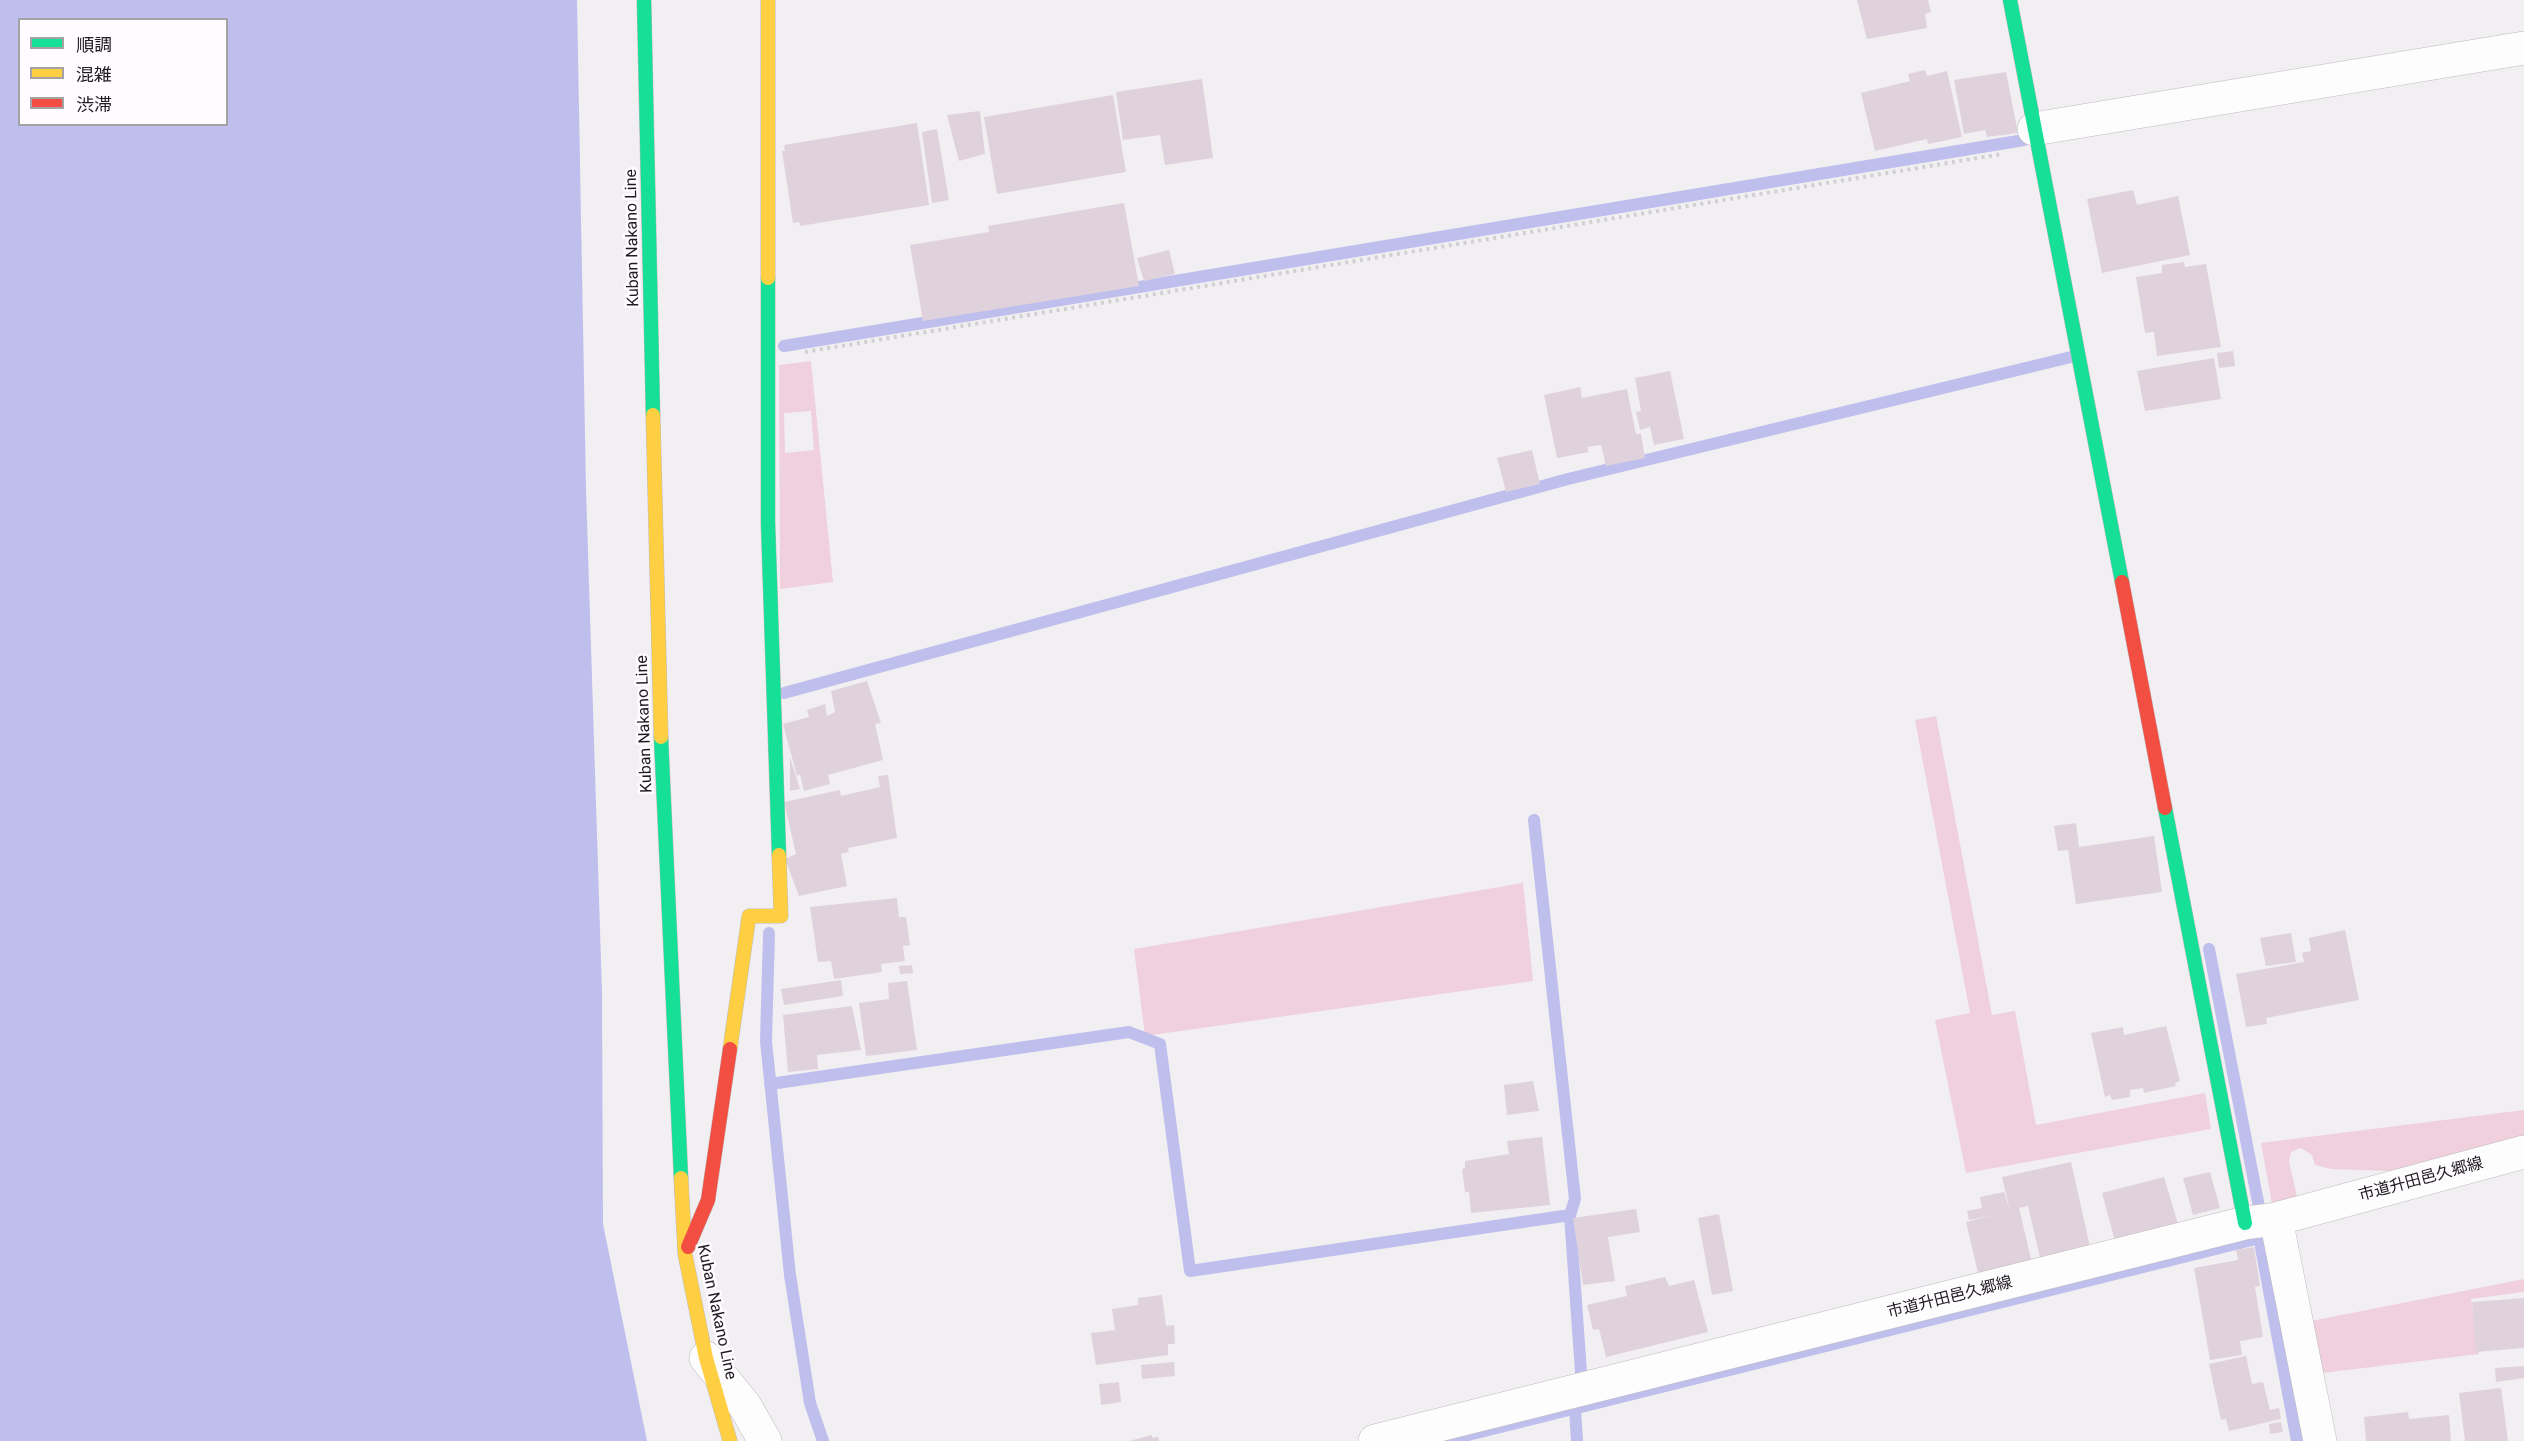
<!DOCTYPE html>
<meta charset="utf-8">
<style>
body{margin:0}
#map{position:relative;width:2524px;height:1441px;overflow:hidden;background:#f2eff3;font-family:Roboto,"Noto Sans JP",sans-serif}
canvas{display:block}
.legend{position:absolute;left:18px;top:18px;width:210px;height:108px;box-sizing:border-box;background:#fefcff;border:2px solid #a4a2a5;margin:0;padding:8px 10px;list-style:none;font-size:18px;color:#1e1c1f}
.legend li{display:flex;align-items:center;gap:12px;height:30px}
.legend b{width:30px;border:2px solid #a4a2a5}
</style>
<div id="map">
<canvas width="2524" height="1441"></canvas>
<ul class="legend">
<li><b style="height:8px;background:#16e098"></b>順調</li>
<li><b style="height:8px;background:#ffcf43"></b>混雑</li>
<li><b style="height:8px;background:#f24e42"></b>渋滞</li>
</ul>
</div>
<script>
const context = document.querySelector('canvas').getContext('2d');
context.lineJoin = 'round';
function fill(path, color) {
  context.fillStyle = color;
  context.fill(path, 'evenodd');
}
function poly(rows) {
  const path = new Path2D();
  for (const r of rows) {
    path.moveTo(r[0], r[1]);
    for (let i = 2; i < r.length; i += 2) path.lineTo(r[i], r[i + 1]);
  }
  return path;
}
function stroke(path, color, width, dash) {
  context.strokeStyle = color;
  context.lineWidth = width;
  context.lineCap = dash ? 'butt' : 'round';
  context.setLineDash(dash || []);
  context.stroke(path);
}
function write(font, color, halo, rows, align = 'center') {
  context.font = font + ' Roboto,"Noto Sans JP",sans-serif';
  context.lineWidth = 5;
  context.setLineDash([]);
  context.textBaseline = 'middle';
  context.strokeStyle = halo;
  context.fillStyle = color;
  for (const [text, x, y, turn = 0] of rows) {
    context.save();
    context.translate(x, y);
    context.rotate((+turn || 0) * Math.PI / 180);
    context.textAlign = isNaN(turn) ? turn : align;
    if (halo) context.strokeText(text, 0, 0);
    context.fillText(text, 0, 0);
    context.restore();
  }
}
fill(poly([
 [811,361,833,582,780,589,779,365],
 [811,411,814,450,785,453,784,413],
 [1936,716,1992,1015,2015,1011,2036,1125,2205,1093,2211,1129,1966,1173,1935,1020,1970,1013,1915,720],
 [1523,883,1533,981,1145,1036,1134,949],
 [2524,1110,2524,1141,2419,1172,2331,1169,2315,1165,2312,1155,2301,1148,2291,1152,2289,1161,2298,1201,2272,1204,2261,1143],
 [2524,1279,2524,1292,2471,1299,2479,1354,2314,1374,2306,1322]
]), '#efd0dc');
fill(poly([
 [0,0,577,0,586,489,602,992,603,1224,647,1441,0,1441],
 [20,20,226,20,226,124,20,124]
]), '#bebfec');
stroke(poly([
 [784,346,2024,140],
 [784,693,1568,479,2071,357],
 [1534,820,1575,1199,1570,1215,1582,1387],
 [769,933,766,1041,790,1275,810,1403,823,1441],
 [2209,949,2259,1207,2261,1248,2297,1441],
 [770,1084,1129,1032,1160,1044,1190,1271,1570,1215],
 [1575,1408,1577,1441],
 [1444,1441,2260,1238]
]), '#bebfec', 12);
fill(poly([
 [1857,0,1928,0,1931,12,1925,14,1927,28,1867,39],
 [1925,70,1927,76,1947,71,1962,137,1928,144,1927,139,1875,151,1861,93,1910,81,1908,74],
 [2006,72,2018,133,1987,137,1985,130,1964,134,1954,80],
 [1202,79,1213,158,1165,165,1160,135,1123,140,1116,92],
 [1113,95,1126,172,997,194,984,117],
 [980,111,985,154,959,161,947,115],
 [917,123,929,205,800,226,799,222,793,223,782,151,785,151,784,145],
 [937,129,949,200,932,203,922,132],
 [2133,190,2137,205,2178,196,2190,255,2102,273,2087,199],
 [1124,203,1139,286,923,321,910,245,989,232,988,226],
 [1169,250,1175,274,1144,281,1137,258],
 [2184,262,2185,267,2206,264,2221,347,2157,356,2154,332,2145,333,2136,277,2162,273,2162,265],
 [2233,351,2235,366,2219,368,2217,353],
 [2214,358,2221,399,2145,411,2137,371],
 [1670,371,1684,439,1654,445,1650,427,1640,430,1636,412,1641,411,1635,378],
 [1580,387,1582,398,1627,389,1636,434,1641,434,1645,458,1606,466,1601,445,1587,447,1589,452,1557,458,1544,395],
 [1532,450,1540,484,1506,492,1497,458],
 [867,681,881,723,875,724,883,760,828,775,830,784,804,791,800,774,797,776,783,724,809,717,807,710,825,704,827,716,835,712,831,691],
 [790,757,800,789,790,791],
 [888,775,897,838,848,848,849,852,841,854,847,886,799,896,785,859,796,854,784,802,840,790,841,796,880,787,878,776],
 [2076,823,2079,847,2154,836,2162,892,2076,904,2068,850,2058,851,2054,826],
 [897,898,899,917,906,917,910,945,903,946,905,961,881,964,882,972,834,979,831,961,818,962,810,907],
 [2345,930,2359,1000,2266,1018,2267,1024,2246,1027,2236,974,2304,962,2302,953,2311,951,2309,938],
 [2291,933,2296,962,2266,966,2260,938],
 [912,965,913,973,900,974,899,966],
 [841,980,843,996,784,1005,781,989],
 [907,981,917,1050,866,1056,859,1003,889,999,888,983],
 [852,1006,861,1050,817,1055,818,1069,788,1072,783,1015],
 [2166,1026,2180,1081,2175,1083,2176,1086,2144,1093,2143,1088,2130,1090,2130,1097,2112,1100,2110,1095,2105,1097,2091,1033,2123,1027,2124,1035],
 [1533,1081,1539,1111,1507,1115,1504,1085],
 [1542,1137,1550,1205,1471,1213,1469,1192,1465,1192,1462,1169,1465,1168,1465,1161,1509,1154,1507,1141],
 [2071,1162,2091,1251,2041,1262,2028,1206,2019,1208,2032,1263,1979,1277,1966,1222,1990,1216,1969,1220,1967,1211,1982,1208,1980,1197,2004,1192,2010,1211,2002,1177],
 [2210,1172,2220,1208,2193,1215,2183,1178],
 [2164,1177,2178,1224,2115,1241,2102,1193],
 [1636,1209,1640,1232,1608,1237,1615,1281,1583,1285,1573,1218],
 [1719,1214,1733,1291,1712,1295,1698,1218],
 [2254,1247,2260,1286,2255,1287,2263,1337,2240,1341,2242,1355,2210,1360,2194,1268,2238,1260,2236,1250],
 [1665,1277,1669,1286,1694,1280,1708,1332,1606,1357,1599,1329,1593,1330,1587,1305,1627,1296,1625,1286],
 [1162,1295,1166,1326,1174,1325,1175,1344,1168,1344,1168,1355,1096,1365,1091,1333,1115,1330,1112,1309,1138,1305,1138,1298],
 [2524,1298,2524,1348,2476,1352,2472,1302],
 [2246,1356,2252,1384,2263,1382,2270,1410,2279,1408,2281,1419,2229,1431,2226,1419,2221,1420,2209,1364],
 [1174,1362,1175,1376,1142,1379,1141,1365],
 [2524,1366,2524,1378,2496,1382,2495,1368],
 [1119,1382,1121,1402,1101,1405,1099,1384],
 [2501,1388,2508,1441,2465,1441,2459,1393],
 [2408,1412,2409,1419,2449,1415,2451,1441,2366,1441,2364,1417],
 [2281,1422,2283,1432,2270,1434,2269,1424],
 [1152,1435,1152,1438,1158,1437,1159,1441,1129,1441]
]), '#dfd2dc');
const street = poly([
 [2034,129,2524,48],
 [2276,1219,2320,1441],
 [706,1358,745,1406,765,1441],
 [1375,1441,2245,1223,2276,1219,2524,1152]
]);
const fast = poly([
 [644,0,653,415],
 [2010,0,2122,582],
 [768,278,768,523,779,855],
 [661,737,681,1178],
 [2165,808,2245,1223]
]);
const slow = poly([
 [768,0,768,278],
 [653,415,661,737],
 [730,1049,749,916,781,916,779,855],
 [681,1178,685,1254,706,1358,730,1441]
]);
const jam = poly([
 [2122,582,2165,808],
 [688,1247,708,1200,730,1049]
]);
stroke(street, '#bdbabe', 34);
stroke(fast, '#bdbabe', 15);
stroke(slow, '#bdbabe', 15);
stroke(jam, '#bdbabe', 15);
stroke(poly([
 [805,352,2002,154]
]), '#d1d0d1', 4, [3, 4.5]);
stroke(street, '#fdfdfd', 33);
stroke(fast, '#16e098', 14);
stroke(slow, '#ffcf43', 14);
stroke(jam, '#f24e42', 14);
write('16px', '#1e1c1f', '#fefcff', [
 ["Kuban Nakano Line",633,238,-91],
 ["Kuban Nakano Line",645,724,-92],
 ["市道升田邑久郷線",2421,1180,-15],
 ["市道升田邑久郷線",1950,1298,-14],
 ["Kuban Nakano Line",716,1312,78]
]);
</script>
